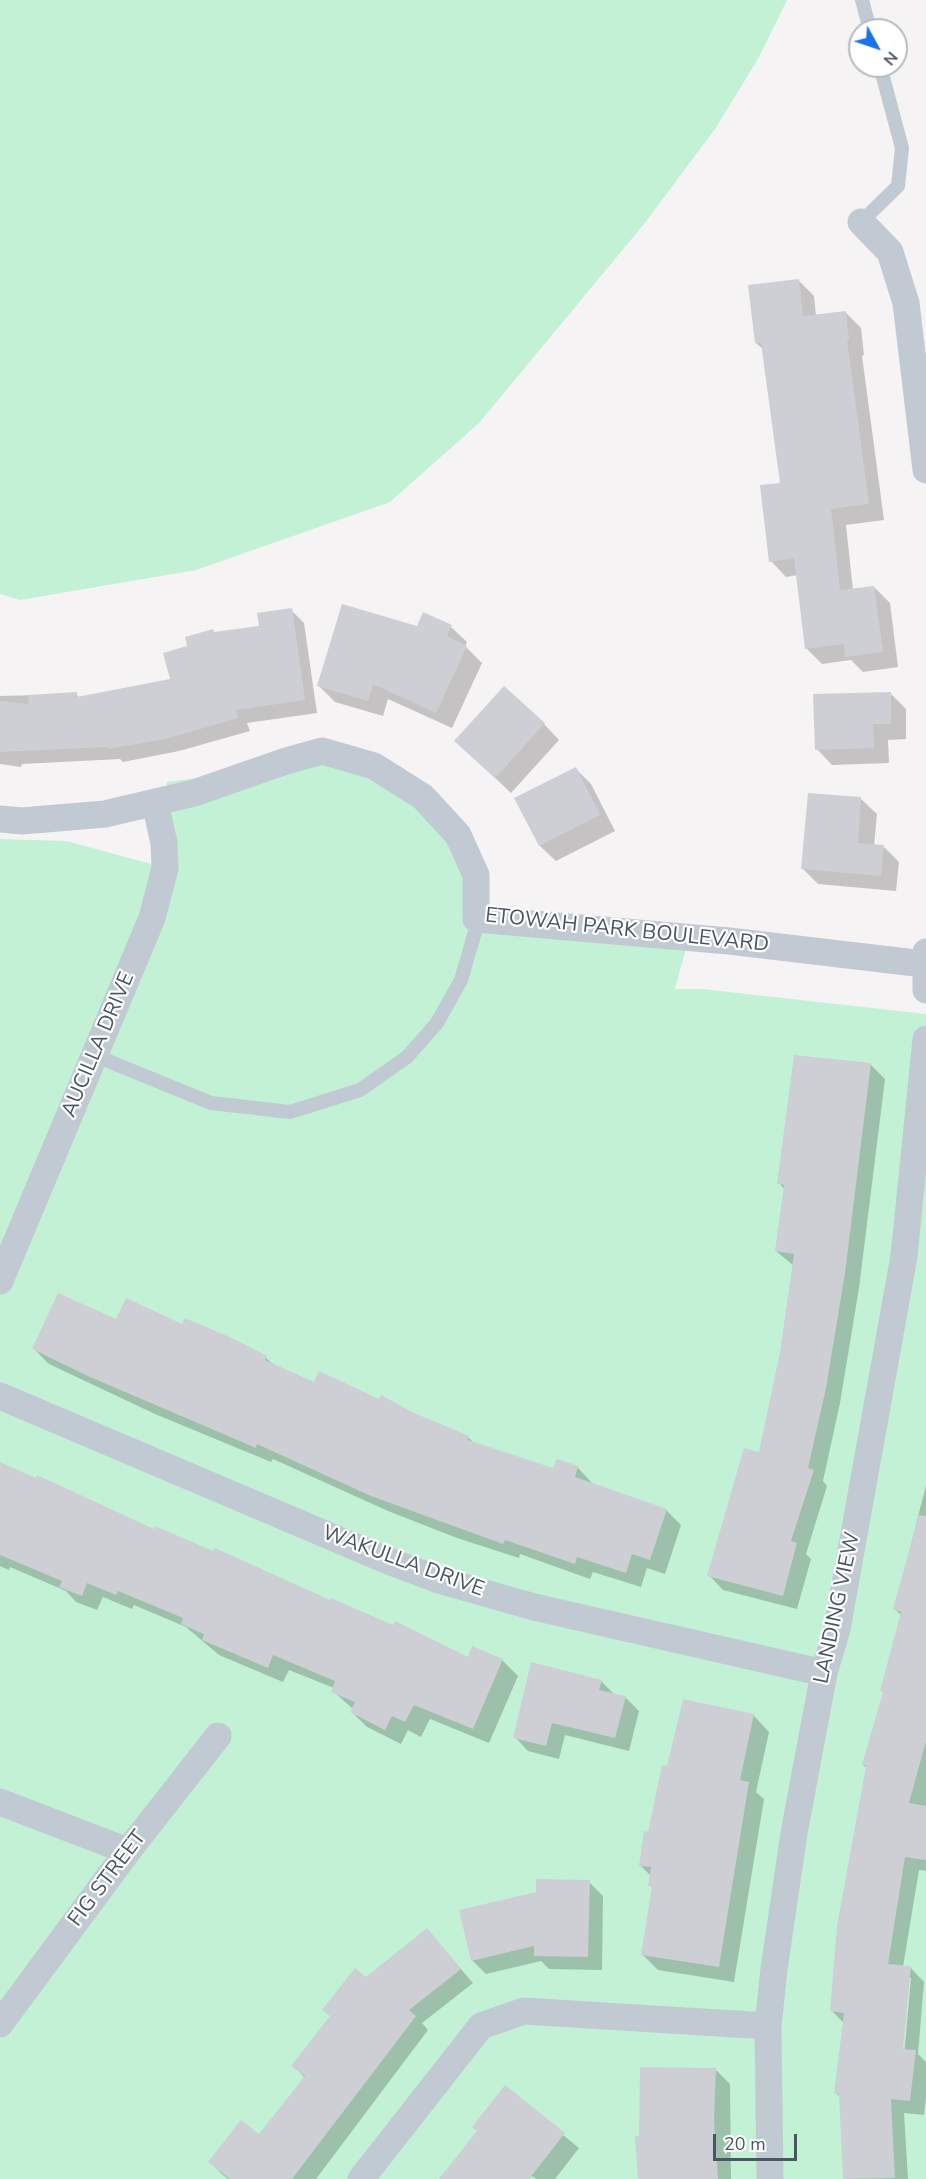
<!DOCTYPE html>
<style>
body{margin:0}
#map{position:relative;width:926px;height:2179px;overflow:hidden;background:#f5f3f3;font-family:"Nunito Sans",sans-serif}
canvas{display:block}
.north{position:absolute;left:848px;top:18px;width:60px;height:60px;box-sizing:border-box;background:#fff;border:2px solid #b7bbc0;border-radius:50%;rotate:130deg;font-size:16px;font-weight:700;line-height:24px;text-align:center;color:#4a5661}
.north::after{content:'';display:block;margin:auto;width:21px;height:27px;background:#1a73e8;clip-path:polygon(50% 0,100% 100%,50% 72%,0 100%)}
.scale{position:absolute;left:713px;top:2134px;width:84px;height:27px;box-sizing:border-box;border:3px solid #4a5661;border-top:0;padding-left:8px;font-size:18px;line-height:21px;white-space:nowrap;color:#4a5661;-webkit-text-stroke:4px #fff;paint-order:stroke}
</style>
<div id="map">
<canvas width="926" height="2179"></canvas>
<div class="north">N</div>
<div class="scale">20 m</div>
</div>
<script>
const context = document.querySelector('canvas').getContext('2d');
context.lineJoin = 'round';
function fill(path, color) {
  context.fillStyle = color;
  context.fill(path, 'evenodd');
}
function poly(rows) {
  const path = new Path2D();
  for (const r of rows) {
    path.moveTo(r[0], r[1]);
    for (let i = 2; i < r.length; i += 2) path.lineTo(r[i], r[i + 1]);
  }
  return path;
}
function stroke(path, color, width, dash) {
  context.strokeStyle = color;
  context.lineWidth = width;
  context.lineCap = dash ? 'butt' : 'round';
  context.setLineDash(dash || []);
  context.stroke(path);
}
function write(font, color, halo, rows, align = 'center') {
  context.font = font + ' "Nunito Sans",sans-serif';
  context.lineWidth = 4.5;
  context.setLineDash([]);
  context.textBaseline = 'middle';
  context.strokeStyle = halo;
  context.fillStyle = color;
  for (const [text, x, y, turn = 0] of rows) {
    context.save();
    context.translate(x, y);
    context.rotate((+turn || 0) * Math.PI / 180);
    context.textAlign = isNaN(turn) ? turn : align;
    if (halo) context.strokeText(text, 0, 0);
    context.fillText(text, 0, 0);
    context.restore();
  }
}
fill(poly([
 [0,0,787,0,758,59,715,129,644,224,479,423,390,502,196,570,20,600,0,594],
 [364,756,440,805,485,917,686,948,675,989,702,989,926,1014,926,2179,0,2179,0,839,66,841,159,866,167,782]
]), '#c3f1d5');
fill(poly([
 [798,280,814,296,816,316,845,312,861,328,864,355,862,356,884,520,846,525,853,590,874,587,890,603,898,667,863,672,851,660,822,664,806,648,798,575,786,577,771,561,781,484,764,350,756,343],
 [291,610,304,623,317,713,247,723,250,731,179,751,123,762,120,759,22,764,21,767,0,764,0,696,76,694,80,698,172,681,189,647,215,633,261,627],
 [451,627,467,642,465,646,482,663,452,728,388,699,383,716,335,702,319,686,418,628],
 [890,693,906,709,906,739,888,740,889,763,832,765,817,749],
 [544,724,559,740,511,793,456,741],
 [575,768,591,784,615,831,556,861,540,846,516,799],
 [861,799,877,814,874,846,883,846,899,862,896,891,818,884,803,869],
 [870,1064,885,1079,859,1288,840,1403,823,1481,827,1486,806,1554,811,1559,797,1609,723,1590,709,1575,760,1454,782,1352,794,1266,776,1251,785,1190,779,1183],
 [117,1321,183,1326,266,1358,274,1365,315,1384,411,1413,468,1437,475,1444,554,1470,558,1461,578,1468,593,1484,666,1510,681,1525,665,1574,647,1568,641,1587,593,1572,590,1579,520,1554,519,1558,457,1538,388,1511,273,1459,271,1462,155,1414,49,1364,34,1349],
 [0,1464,154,1531,469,1659,502,1660,518,1676,489,1743,430,1719,421,1737,408,1730,401,1744,367,1727,352,1712,353,1709,333,1691,334,1688,289,1670,283,1682,219,1655,186,1627,134,1605,132,1609,103,1597,97,1610,76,1602,66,1591,10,1567,9,1570,0,1566],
 [926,1485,926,1871,919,1870,903,1967,910,1967,924,1982,918,2054,926,2062,926,2097,924,2115,904,2113,908,2179,845,2179,840,2097,836,2093,844,2023,832,2011,867,1768,863,1765,884,1693,901,1615,895,1609],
 [908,1978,911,1978,904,2056,901,2056],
 [601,1681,615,1695,625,1697,639,1711,629,1751,565,1735,559,1759,528,1751,515,1737],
 [684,1701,754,1716,769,1732,756,1792,764,1799,734,1982,658,1970,643,1955,653,1889,650,1885,651,1876,640,1865,669,1767],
 [589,1882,603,1896,602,1970,549,1969,541,1961,486,1974,472,1960],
 [427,1930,473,1983,422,2023,428,2030,316,2179,228,2179,223,2175,210,2162,259,2136,305,2078,293,2065,366,1978],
 [715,2069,730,2084,731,2179,640,2179],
 [505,2088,579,2148,555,2179,536,2179,532,2176,529,2179,439,2179,479,2132]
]), '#0003');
fill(poly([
 [799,279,803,316,846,311,849,340,847,340,869,504,831,509,840,590,874,586,883,652,845,657,844,644,805,649,794,558,769,562,760,485,780,483,761,343,755,343,748,285],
 [342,604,417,626,423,612,452,625,447,636,467,646,436,713,373,684,368,701,317,686],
 [292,608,305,700,236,710,238,718,165,739,108,749,108,747,0,752,0,701,29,704,28,695,77,692,77,697,170,679,163,653,187,646,185,637,213,629,214,632,259,626,257,613],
 [504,686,545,723,495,778,454,741],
 [891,692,891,724,873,724,874,748,815,750,813,694],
 [576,767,600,815,539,846,514,798],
 [808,793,861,797,858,843,884,845,881,876,801,869],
 [794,1055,871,1063,845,1273,826,1388,808,1468,814,1470,791,1541,797,1543,783,1596,707,1576,744,1448,759,1452,780,1352,794,1254,775,1251,784,1185,777,1184],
 [58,1293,116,1319,126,1298,182,1324,185,1318,234,1339,267,1356,265,1360,314,1382,319,1371,379,1399,381,1395,412,1412,469,1436,468,1440,553,1468,557,1459,578,1466,575,1477,667,1509,650,1560,632,1554,626,1573,577,1557,575,1564,505,1540,503,1544,371,1496,257,1444,256,1448,90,1377,32,1349],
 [0,1462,36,1478,37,1475,154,1529,155,1526,213,1551,215,1548,330,1600,331,1598,393,1625,395,1621,468,1657,472,1646,503,1659,473,1729,414,1705,405,1722,392,1716,385,1730,350,1712,355,1702,331,1692,335,1681,273,1655,268,1668,202,1640,204,1634,181,1624,183,1618,118,1591,116,1595,87,1583,82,1596,59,1587,62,1581,0,1555],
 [919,1515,926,1516,926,1741,909,1803,926,1806,926,1860,905,1857,888,1964,911,1966,903,2049,916,2050,910,2101,891,2099,895,2178,843,2179,839,2094,834,2093,844,2013,830,2011,837,1926,866,1766,862,1765,883,1692,880,1691,901,1612,893,1609],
 [531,1662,602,1680,599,1690,626,1696,615,1738,552,1723,546,1746,513,1738],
 [683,1699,754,1714,740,1780,749,1782,719,1967,641,1955,652,1886,648,1886,651,1867,639,1866,644,1831,648,1832,662,1765,667,1766],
 [536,1879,590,1880,588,1957,534,1956,534,1946,471,1961,459,1910,536,1892],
 [427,1928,461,1969,409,2010,416,2016,292,2179,230,2179,208,2162,241,2120,259,2134,305,2076,291,2066,330,2016,322,2010,355,1968,366,1977],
 [640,2067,716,2068,714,2120,718,2179,638,2179,635,2136,639,2136],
 [505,2085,565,2133,529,2179,439,2179,477,2131,472,2127]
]), '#cdcfd5');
stroke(poly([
 [862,0,870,30],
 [861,222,898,186,902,148,880,66],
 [96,1056,211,1103,290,1112,360,1090,407,1057,437,1023,461,980,475,932,476,919]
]), '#c1cad2', 14);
stroke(poly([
 [861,222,890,252,906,303,926,470],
 [0,819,22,821,105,814,194,793,286,761,322,751,374,766,423,797,458,835,476,875,476,919,729,941,924,964],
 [926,952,926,990],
 [0,1281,152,918,165,868,164,843,155,803],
 [0,1396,386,1560,439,1580,534,1607,824,1673],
 [0,1802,128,1851],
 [0,2024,128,1851,218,1736],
 [361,2179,481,2026,524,2011,768,2026],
 [770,2179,768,2026,774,1969,794,1833,824,1673,837,1629,904,1256,926,1039]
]), '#c1cad2', 27);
write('21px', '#4a5661', '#fff', [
 ["ETOWAH PARK BOULEVARD",627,931,6],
 ["AUCILLA DRIVE",99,1045,-67],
 ["WAKULLA DRIVE",403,1562,20],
 ["LANDING VIEW",838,1608,-78],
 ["FIG STREET",108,1879,-53]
]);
</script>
